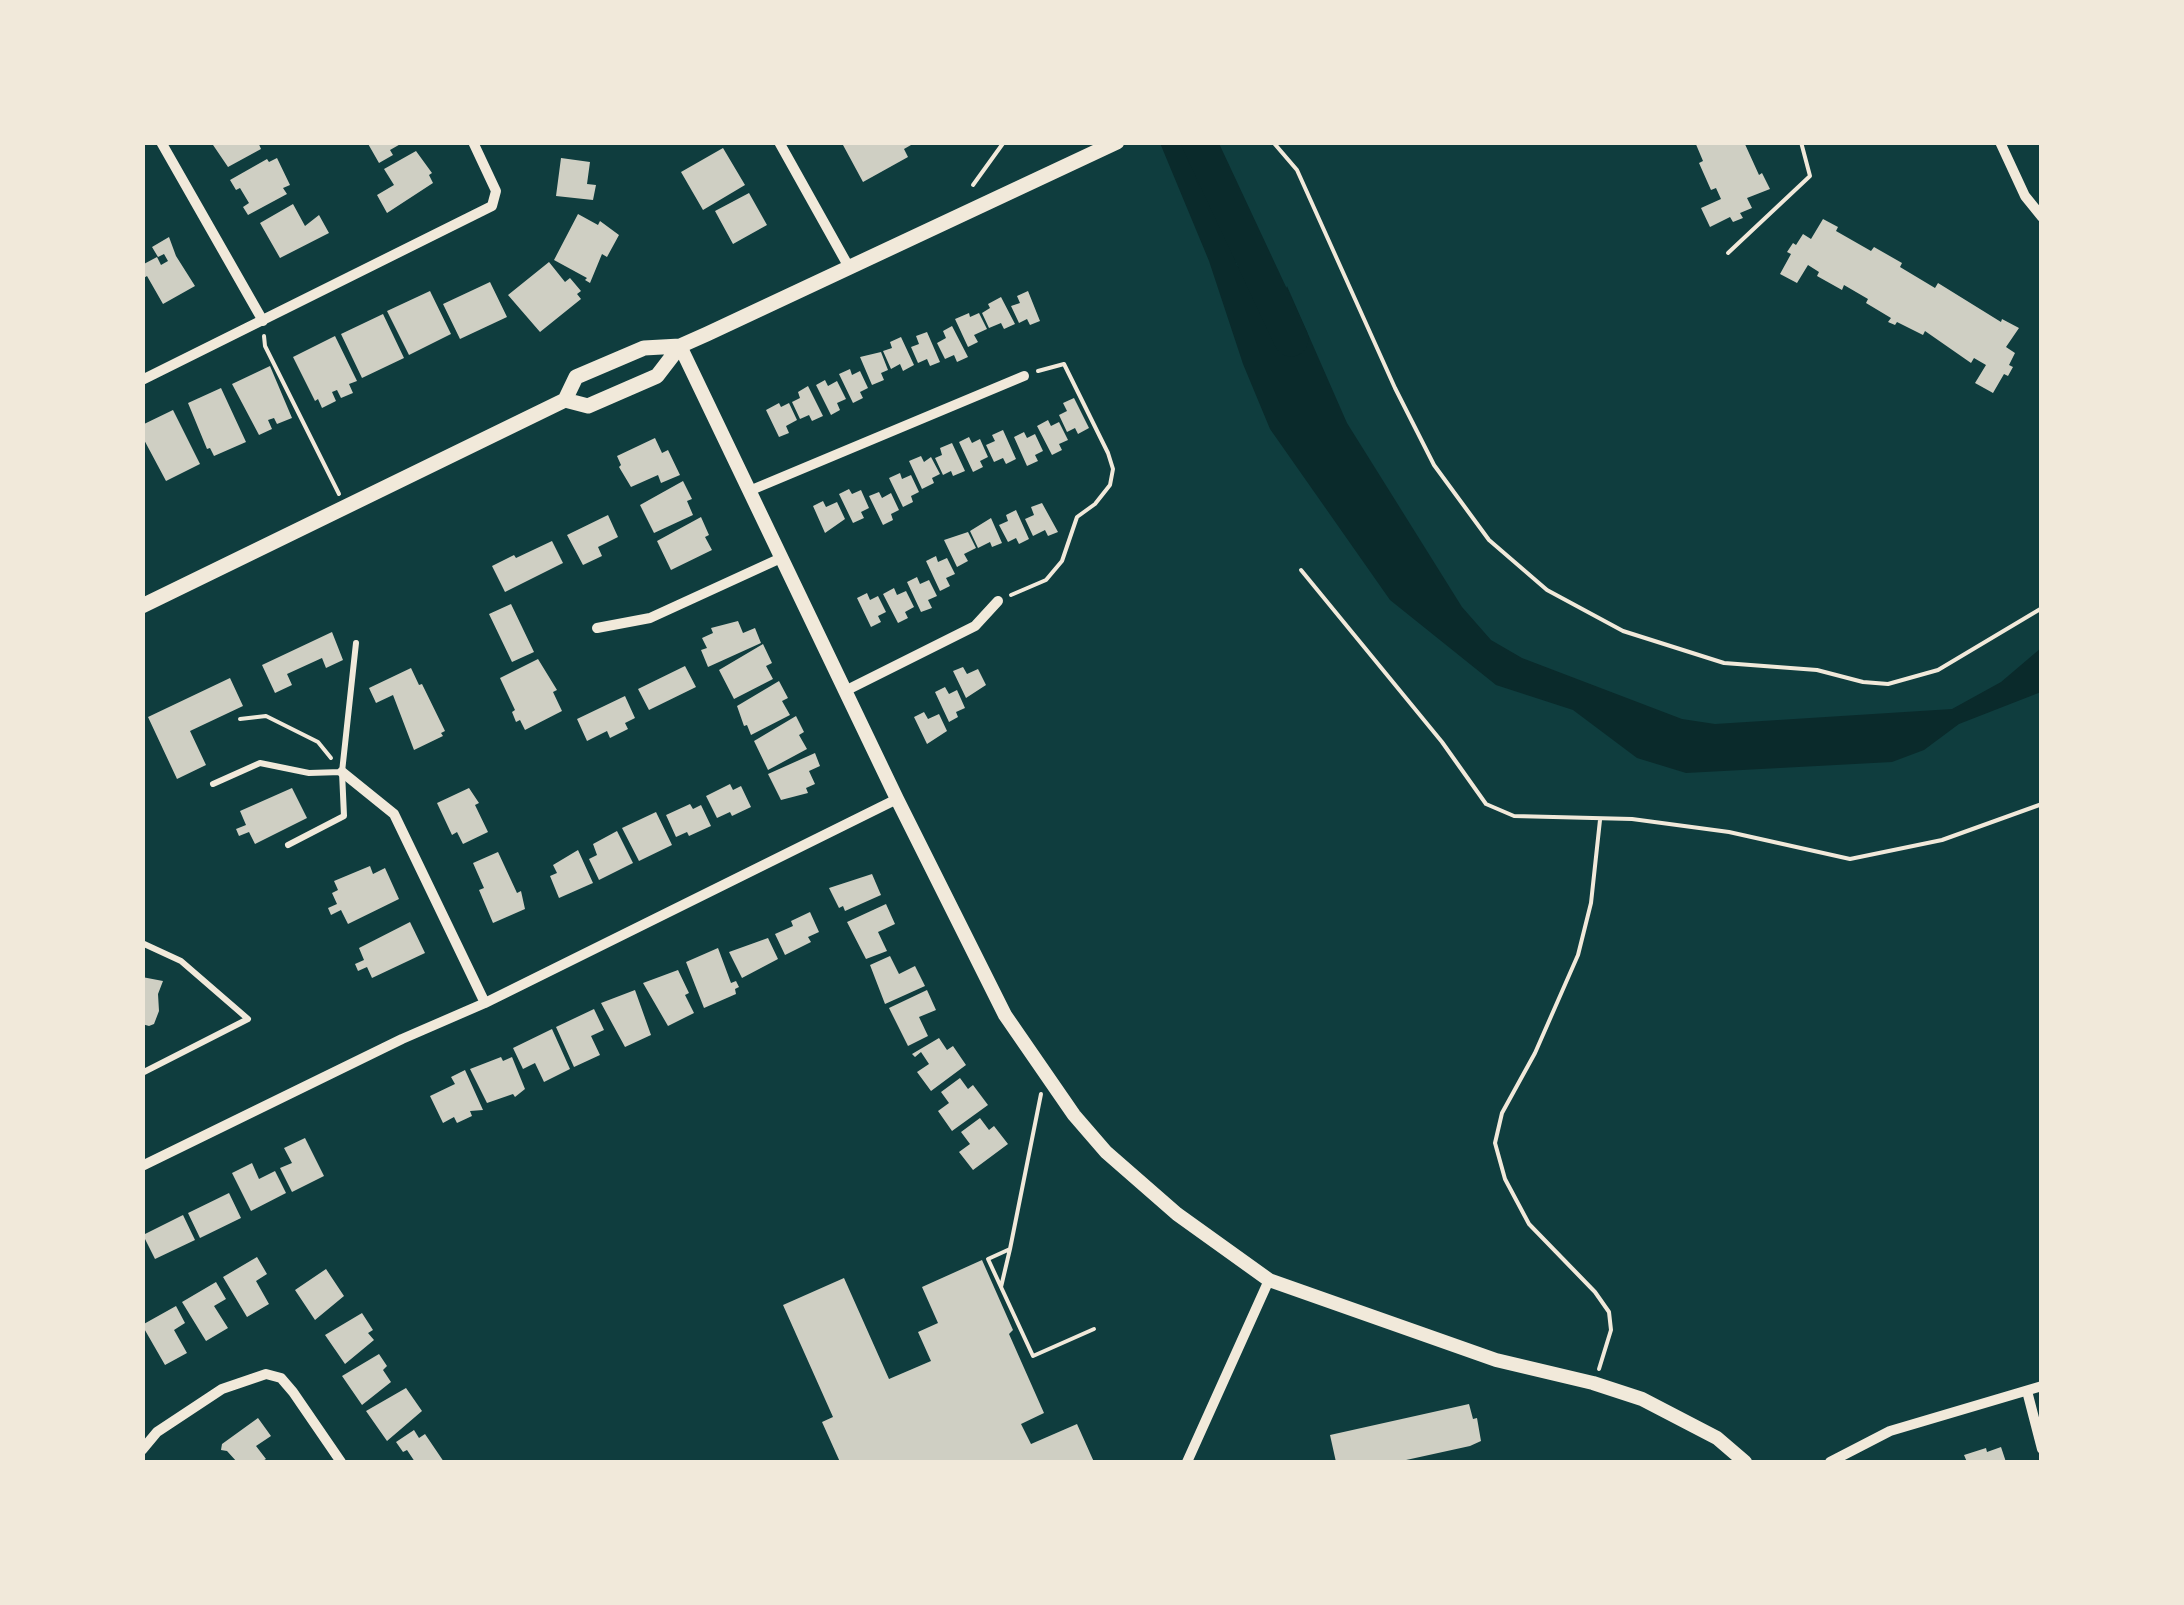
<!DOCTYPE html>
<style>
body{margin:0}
#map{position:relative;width:2184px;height:1605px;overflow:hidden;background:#0f3d3e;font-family:Roboto,sans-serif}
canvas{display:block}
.frame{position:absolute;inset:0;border:145px solid #f1e9da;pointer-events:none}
</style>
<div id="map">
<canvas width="2184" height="1605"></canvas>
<div class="frame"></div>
</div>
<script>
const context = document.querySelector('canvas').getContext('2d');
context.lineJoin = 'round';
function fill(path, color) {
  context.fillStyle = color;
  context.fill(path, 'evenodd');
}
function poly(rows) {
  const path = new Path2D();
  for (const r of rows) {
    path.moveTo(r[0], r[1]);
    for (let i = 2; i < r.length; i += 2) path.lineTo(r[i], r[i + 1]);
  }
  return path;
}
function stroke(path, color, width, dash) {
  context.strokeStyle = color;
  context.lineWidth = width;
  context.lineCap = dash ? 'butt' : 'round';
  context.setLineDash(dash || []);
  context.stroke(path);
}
fill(poly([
 [1160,143,1199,143,1200,164,1237,265,1263,296,1282,299,1287,286,1347,423,1462,607,1491,640,1522,658,1682,719,1715,724,1952,709,2001,682,2041,648,2041,692,1959,724,1924,750,1892,762,1686,773,1637,758,1573,710,1496,685,1390,600,1270,429,1243,364,1209,261]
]), '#0a2a2b');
stroke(poly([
 [1199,142,1291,339]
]), '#0a2a2b', 35);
fill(poly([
 [211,142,258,142,261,149,228,167],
 [367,142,404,142,390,150,393,155,379,163],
 [847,142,909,142,911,145,904,149,908,157,863,182,843,145],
 [1695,142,1744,142,1759,175,1762,173,1770,189,1747,198,1752,208,1740,213,1743,218,1733,222,1730,217,1710,227,1701,208,1721,199,1716,188,1711,190,1699,163,1703,161],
 [723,148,745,185,703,210,681,172],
 [416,151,432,173,429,175,433,183,387,213,377,195,394,185,384,169],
 [277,158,290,185,283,188,287,194,248,215,243,207,249,203,240,188,236,190,230,180,267,159,269,162],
 [561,158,590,162,587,184,596,185,593,200,556,196],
 [749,193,767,225,733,244,715,211],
 [293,204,305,226,319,215,329,233,280,258,260,223],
 [578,214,598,225,600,221,619,235,607,257,602,254,590,283,585,280,587,278,554,260],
 [1823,219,1838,227,1836,231,1871,251,1874,247,1902,263,1900,267,1935,288,1938,283,2001,322,2002,319,2019,328,2006,347,2015,353,2009,365,2013,367,2008,376,2004,374,1993,393,1975,383,1986,365,1974,358,1971,363,1925,331,1923,335,1897,322,1895,325,1888,322,1891,318,1866,303,1868,299,1844,285,1842,290,1817,276,1819,272,1808,265,1797,283,1780,274,1791,254,1787,252,1793,243,1796,245,1803,234,1811,239],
 [169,237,176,256,195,286,163,304,147,276,142,279,142,265,157,257,161,265,168,261,164,254,158,257,152,247],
 [549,262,565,282,570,278,581,291,577,294,581,299,540,332,508,295],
 [490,282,507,317,460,339,443,304],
 [430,291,451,334,409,355,387,311],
 [1028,291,1040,321,1030,325,1027,319,1019,323,1011,306,1020,303,1017,296],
 [1001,297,1015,324,1004,329,1001,323,989,328,982,313,990,308,988,304],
 [969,313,970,317,979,313,987,329,974,335,978,342,968,347,955,319],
 [383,314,404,358,362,378,341,334],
 [952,326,968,357,957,362,954,355,945,359,937,343,946,338,943,331],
 [927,332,940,362,930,366,927,359,918,363,911,347,919,344,916,336],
 [335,336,357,381,349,384,353,393,341,398,337,390,332,392,336,401,322,408,318,399,315,401,293,357],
 [901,337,914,365,903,371,900,364,891,369,883,351,892,348,890,342],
 [881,352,888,370,881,373,884,380,872,385,860,357],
 [270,366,292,418,277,424,274,418,268,420,272,429,259,435,232,384],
 [850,369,852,375,860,371,868,388,860,392,863,398,853,403,839,374],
 [825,380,828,386,837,381,846,399,837,403,840,410,831,415,816,385],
 [808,386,823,416,812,421,809,415,800,419,792,402,800,398,798,392],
 [221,388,246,442,214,456,210,448,207,449,188,403],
 [1074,398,1089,428,1078,434,1075,428,1067,432,1059,415,1067,411,1063,403],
 [779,403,781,407,789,403,797,420,786,426,789,433,779,437,766,410],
 [173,410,200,464,166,481,142,436,142,425],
 [1048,420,1051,426,1059,422,1068,440,1059,444,1062,450,1052,455,1037,426],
 [1003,430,1016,459,1006,464,1003,458,994,462,986,445,995,441,992,435],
 [1024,432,1027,438,1035,434,1043,451,1035,455,1038,461,1027,466,1014,437],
 [969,437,972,443,980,439,988,457,980,461,983,467,973,472,959,442],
 [655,438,662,453,668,450,680,475,661,483,658,475,631,487,619,467,621,465,617,456],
 [952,443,965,471,953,476,951,471,943,475,935,458,942,455,940,448],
 [921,456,924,462,931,457,940,474,932,478,934,483,922,489,909,461],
 [900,473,902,479,911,475,919,492,911,496,913,502,903,507,889,478],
 [683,481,692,499,687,501,693,515,654,533,640,505],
 [849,489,852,494,861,490,869,508,861,512,864,518,853,523,839,494],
 [879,492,882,498,891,493,899,510,891,514,893,520,883,525,869,496],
 [823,501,826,507,837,502,845,519,825,533,813,506],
 [1042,503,1058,532,1048,536,1045,530,1033,536,1025,519,1034,515,1031,507],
 [1016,510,1029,539,1019,544,1016,538,1008,542,999,525,1008,521,1006,515],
 [608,515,618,537,598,547,602,556,583,565,567,535],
 [701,517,709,535,705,537,712,550,671,570,657,541],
 [991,518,1002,543,992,547,990,542,978,548,970,531],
 [968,532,976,548,964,554,968,561,957,567,944,540],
 [552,541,563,563,505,592,492,566,514,555,516,558],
 [936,556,938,562,947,558,955,574,946,578,950,586,940,591,926,561],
 [917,577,920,584,929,580,937,596,928,600,932,608,921,612,907,582],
 [894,588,897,595,906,591,914,607,905,612,908,618,898,623,883,594],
 [867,593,870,600,878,596,886,612,878,616,881,622,871,627,857,598],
 [511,604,534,652,512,662,489,614],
 [738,621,743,633,755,628,761,643,708,667,701,650,707,648,702,638,713,633,711,628],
 [332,632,343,660,326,668,322,658,287,674,292,685,275,693,262,665],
 [763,644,772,663,766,666,773,679,734,699,719,670],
 [538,659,557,690,553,692,562,711,525,730,520,720,516,722,512,712,515,710,500,678],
 [685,666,696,687,649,710,638,689],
 [963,667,967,674,978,669,986,685,966,698,953,671],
 [411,668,419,685,422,684,445,731,441,733,443,736,414,750,393,695,376,703,369,688],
 [230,678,243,706,190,731,206,765,177,779,148,717],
 [779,681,788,698,782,701,790,715,751,735,747,725,744,726,737,706],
 [945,687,949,694,957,690,965,708,956,712,958,717,949,722,935,692],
 [625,696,635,718,625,723,628,729,610,738,607,731,587,741,577,719],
 [924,712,928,719,939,714,947,731,927,744,914,717],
 [796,716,804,732,799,735,807,749,768,770,754,741],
 [815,753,820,766,809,771,815,784,806,788,808,793,781,800,768,774],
 [730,784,733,790,741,786,751,807,732,816,730,812,717,818,706,796],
 [292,788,307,818,255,844,249,832,239,836,236,829,246,825,240,811],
 [469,788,479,803,475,805,488,832,463,844,457,832,452,835,437,803],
 [690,804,693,809,701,805,711,826,689,836,687,832,676,837,666,815],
 [656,812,672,845,639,861,622,828],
 [617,831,633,863,599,880,589,859,597,855,593,844],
 [578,850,593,883,559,898,550,876,557,873,553,865],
 [498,852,517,893,521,891,525,909,493,923,479,890,484,888,473,863],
 [370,866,373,874,385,868,399,899,348,924,341,910,331,915,328,908,337,904,332,893,338,890,334,881],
 [872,874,881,895,845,911,843,906,839,908,829,888],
 [886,904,895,924,878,932,887,951,866,959,847,922],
 [810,912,819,932,808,937,811,942,785,955,775,934,793,926,791,921],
 [410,922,425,953,372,978,367,967,358,971,355,964,364,960,359,948],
 [768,938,778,959,742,978,729,952],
 [718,948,731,983,736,981,739,987,735,989,736,994,704,1008,686,962],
 [890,956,899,974,915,966,925,986,885,1004,870,965],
 [678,970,689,993,685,995,694,1013,668,1026,643,983],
 [142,977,163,981,158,994,159,1011,154,1024,149,1026,142,1024],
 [635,990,651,1035,625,1047,601,1003],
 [927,990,936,1010,919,1017,928,1036,908,1046,889,1008],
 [594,1009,604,1030,591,1036,600,1055,574,1067,556,1027],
 [552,1029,570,1069,544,1082,535,1063,523,1069,513,1048],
 [939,1038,947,1050,953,1046,966,1065,931,1091,917,1072,929,1064,921,1052,915,1057,912,1054],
 [501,1057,503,1061,512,1057,525,1089,515,1097,513,1094,487,1103,470,1069],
 [465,1070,483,1110,470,1111,472,1116,457,1123,454,1117,443,1123,430,1096,455,1084,451,1077],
 [960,1078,968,1089,973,1085,988,1105,952,1131,938,1111,949,1103,941,1092],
 [980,1118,989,1130,994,1126,1008,1144,973,1170,959,1152,970,1144,961,1132],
 [305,1138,324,1176,292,1192,280,1168,292,1163,284,1148],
 [252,1163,259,1179,275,1171,286,1193,251,1211,232,1173],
 [229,1193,241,1218,200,1238,188,1213],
 [183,1215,195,1240,155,1259,143,1235],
 [257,1257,267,1274,256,1281,269,1304,247,1317,223,1277],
 [982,1260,1013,1330,1009,1334,1044,1413,1021,1424,1031,1444,1077,1424,1094,1462,840,1462,822,1422,833,1417,783,1305,844,1278,889,1379,931,1361,918,1332,938,1323,922,1287],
 [326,1269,344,1296,315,1320,295,1290],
 [216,1282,226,1299,214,1306,228,1328,206,1341,182,1302],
 [176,1306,185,1323,174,1330,187,1353,165,1365,142,1325],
 [362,1313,373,1330,368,1333,374,1340,345,1364,325,1335],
 [379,1354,387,1366,383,1370,391,1382,362,1405,342,1376],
 [406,1388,422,1411,387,1441,366,1411],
 [1469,1404,1473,1419,1477,1418,1481,1441,1470,1446,1397,1462,1336,1462,1330,1435],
 [258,1418,271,1436,256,1446,266,1459,261,1462,237,1462,227,1451,221,1450,222,1444],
 [414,1430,419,1438,425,1434,444,1462,415,1462,407,1450,403,1452,396,1442],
 [2001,1447,2006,1462,1967,1462,1964,1455,1986,1448,1987,1452]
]), '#cfcfc3');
stroke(poly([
 [1273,142,1297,170,1395,388,1434,465,1489,540,1547,590,1623,631,1724,663,1817,670,1863,682,1888,684,1938,670,2042,608],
 [973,185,1004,142],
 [1728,253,1810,176,1801,142],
 [264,336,265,346,339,494],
 [1301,570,1442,742,1486,804,1514,816,1632,819,1729,832,1850,859,1942,840,2042,804],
 [1011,595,1046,580,1062,561,1077,517,1095,504,1110,485,1113,469,1108,453,1064,364,1038,371],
 [240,719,266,716,318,742,331,758],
 [1041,1094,1010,1249,988,1259,1033,1356,1094,1329],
 [1001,1287,1010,1249],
 [1599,1369,1611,1330,1609,1312,1595,1292,1529,1224,1505,1179,1495,1143,1502,1113,1535,1053,1578,955,1591,903,1600,820]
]), '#f1e9da', 4);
stroke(poly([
 [213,784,260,763,309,773,341,772],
 [288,845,344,816,342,772,356,643],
 [142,943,181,961,248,1019,142,1073]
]), '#f1e9da', 6);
stroke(poly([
 [161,142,263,321],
 [779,142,850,269],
 [2000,142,2025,196,2042,217],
 [142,380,492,206,496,191,473,142],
 [749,491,1024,376],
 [597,628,650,618,781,558],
 [845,691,975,626,998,601],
 [342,772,394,814,485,1003],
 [142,1166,402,1039,485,1003,897,799],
 [2027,1391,2042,1449],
 [142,1450,157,1432,222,1389,266,1374,281,1378,293,1392,341,1462],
 [1187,1462,1269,1280],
 [1830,1462,1890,1431,2042,1386]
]), '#f1e9da', 10);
stroke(poly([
 [680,346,897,799,1005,1015,1074,1115,1106,1152,1177,1214,1269,1280,1496,1360,1593,1383,1642,1399,1717,1438,1745,1462]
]), '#f1e9da', 14);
stroke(poly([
 [565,400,588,406,657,376,680,346],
 [142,606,565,400,576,377,644,348,680,346,707,334,1117,142]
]), '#f1e9da', 15);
</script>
